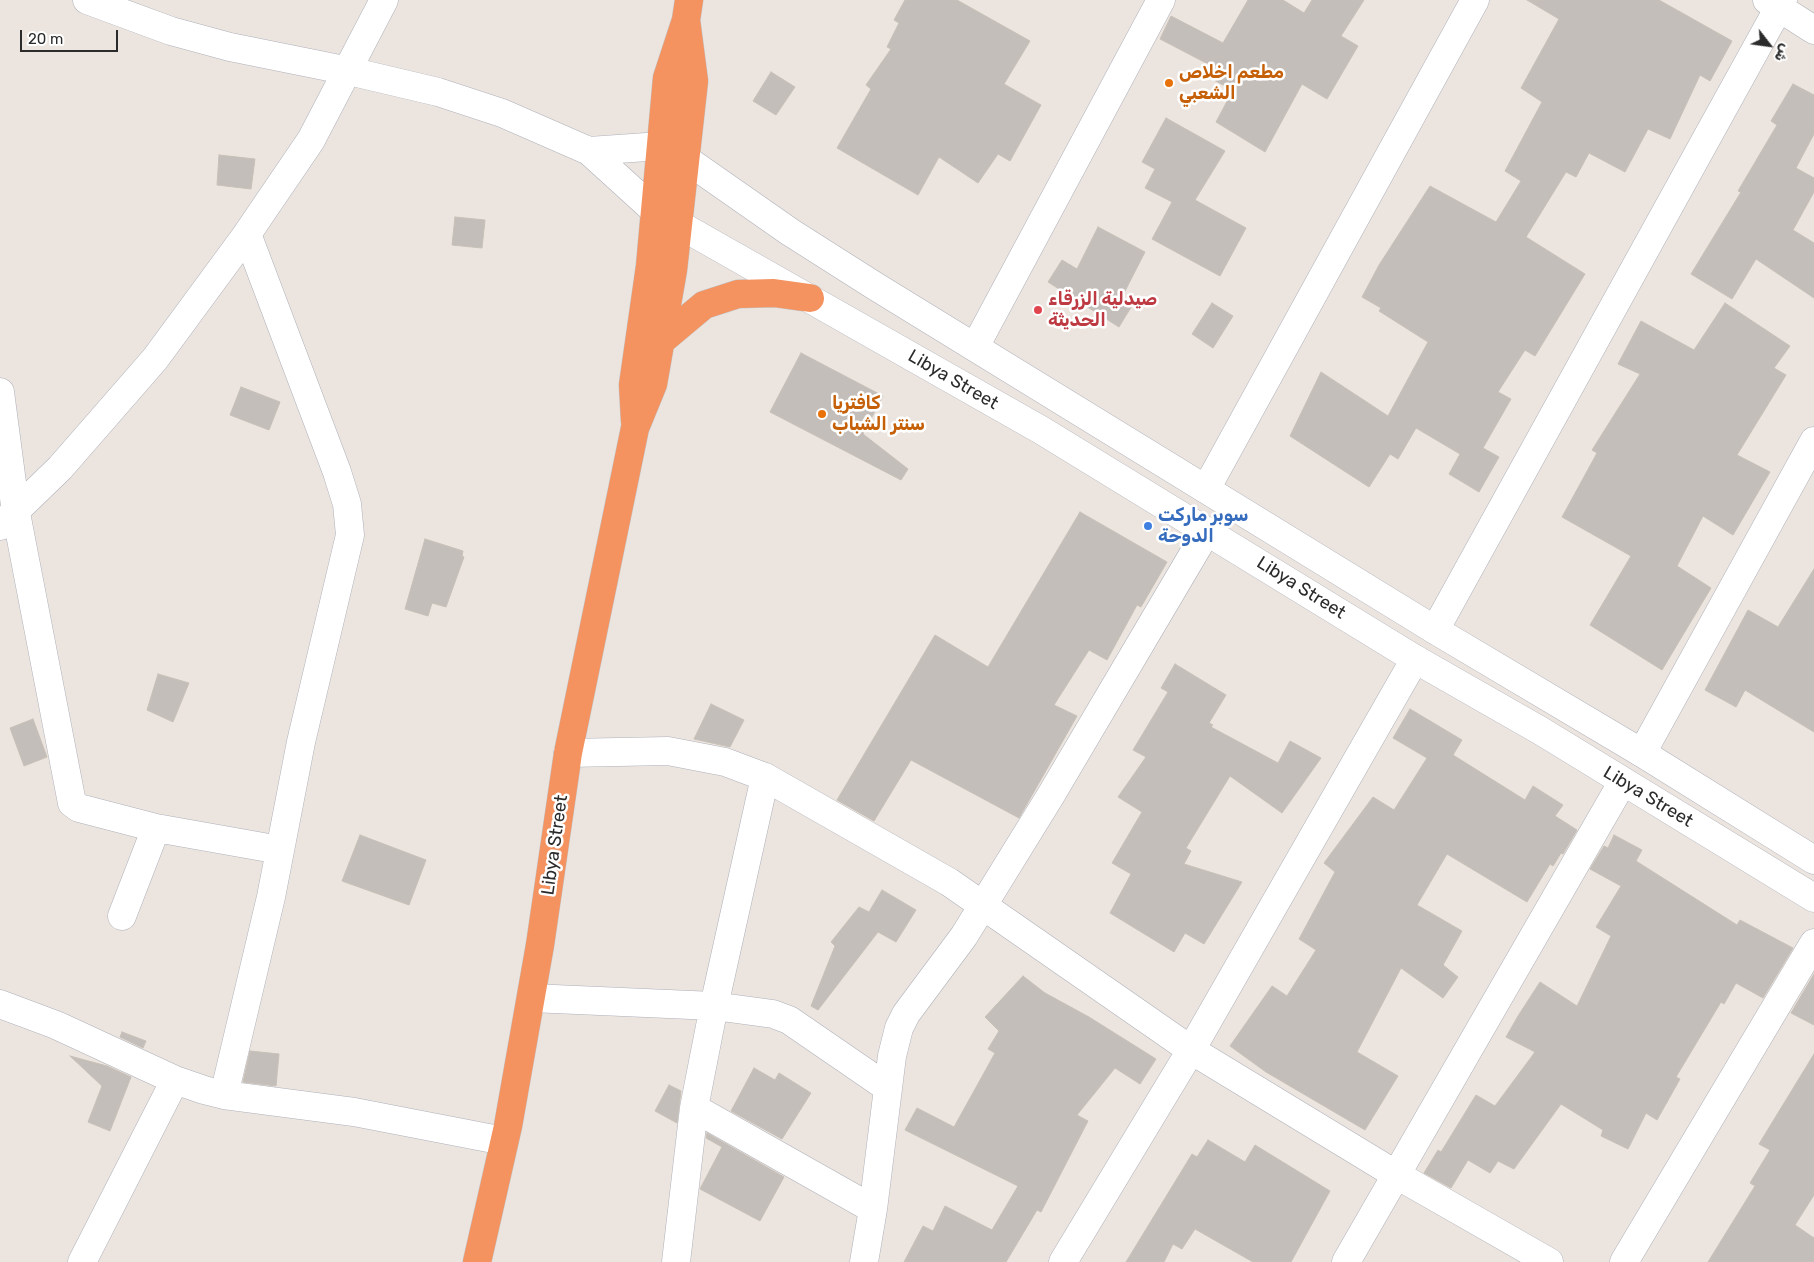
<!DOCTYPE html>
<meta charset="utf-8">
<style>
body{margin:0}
#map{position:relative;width:1814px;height:1262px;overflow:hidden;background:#ece4de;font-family:Rubik,"Noto Naskh Arabic",sans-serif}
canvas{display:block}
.north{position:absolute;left:1744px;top:20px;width:50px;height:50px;-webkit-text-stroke:4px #fff;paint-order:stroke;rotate:120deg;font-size:14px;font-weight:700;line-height:20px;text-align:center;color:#2b2b2b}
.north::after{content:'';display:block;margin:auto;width:18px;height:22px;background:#2b2b2b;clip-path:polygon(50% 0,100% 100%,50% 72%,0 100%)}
.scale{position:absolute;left:20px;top:30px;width:98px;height:22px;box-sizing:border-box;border:2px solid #2b2b2b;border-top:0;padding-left:6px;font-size:15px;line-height:18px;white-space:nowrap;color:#2b2b2b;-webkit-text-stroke:4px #fff;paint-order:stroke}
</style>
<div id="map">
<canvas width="1814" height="1262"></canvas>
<div class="north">ش</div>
<div class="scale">20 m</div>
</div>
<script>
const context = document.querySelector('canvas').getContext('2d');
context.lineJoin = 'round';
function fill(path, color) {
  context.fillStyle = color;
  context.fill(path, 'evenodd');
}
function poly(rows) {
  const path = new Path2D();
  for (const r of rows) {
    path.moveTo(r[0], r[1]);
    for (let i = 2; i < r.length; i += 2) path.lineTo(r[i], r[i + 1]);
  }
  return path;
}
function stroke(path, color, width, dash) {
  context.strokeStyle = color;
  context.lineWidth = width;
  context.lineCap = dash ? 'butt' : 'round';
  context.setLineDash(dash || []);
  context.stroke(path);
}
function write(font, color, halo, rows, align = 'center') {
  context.font = font + ' Rubik,"Noto Naskh Arabic",sans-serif';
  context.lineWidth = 5;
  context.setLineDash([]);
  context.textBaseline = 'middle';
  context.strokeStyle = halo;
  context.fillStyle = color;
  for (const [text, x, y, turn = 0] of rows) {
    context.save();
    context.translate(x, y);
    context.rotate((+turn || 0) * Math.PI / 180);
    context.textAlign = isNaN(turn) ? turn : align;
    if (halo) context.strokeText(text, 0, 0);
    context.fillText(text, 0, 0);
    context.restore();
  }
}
const building = poly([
 [905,0,957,0,1030,41,1004,84,1041,105,1010,161,998,154,978,183,939,157,918,195,837,148,871,89,866,85,891,49,887,47,899,23,894,20,905,0],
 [1248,0,1283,0,1304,13,1312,0,1364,0,1341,36,1358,46,1327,99,1302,84,1265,152,1216,122,1233,90,1202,74,1208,64,1160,39,1171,16,1223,43,1248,0],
 [1527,0,1659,0,1732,41,1710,81,1700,75,1670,139,1648,129,1625,172,1589,153,1576,177,1566,172,1526,237,1585,274,1535,356,1525,350,1498,392,1511,399,1483,448,1499,457,1479,492,1449,474,1460,454,1416,428,1398,459,1390,454,1369,487,1290,436,1321,372,1388,416,1428,342,1379,311,1381,308,1362,297,1379,265,1430,186,1496,222,1521,181,1505,171,1542,102,1521,88,1559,19,1527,0],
 [771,72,795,87,776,115,753,101,771,72],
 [1793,84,1814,95,1814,134,1796,168,1814,178,1814,192,1793,230,1814,243,1814,298,1756,259,1732,299,1691,274,1741,192,1738,191,1777,125,1771,121,1793,84],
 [1166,118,1225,151,1195,200,1246,228,1220,276,1152,239,1172,202,1145,188,1155,169,1142,162,1166,118],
 [219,155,255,159,251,189,217,185,219,155],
 [455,217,485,220,482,248,452,245,455,217],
 [1098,227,1145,252,1122,297,1133,304,1119,327,1048,282,1062,260,1077,269,1098,227],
 [1212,303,1233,316,1213,348,1192,334,1212,303],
 [1725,303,1790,346,1774,368,1786,375,1737,455,1770,472,1733,535,1703,516,1677,566,1711,588,1662,670,1590,625,1631,556,1562,517,1597,453,1592,450,1640,374,1618,364,1641,321,1694,350,1725,303],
 [801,353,883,396,863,434,908,469,901,480,770,412,801,353],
 [241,387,280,402,269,430,230,415,241,387],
 [1080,512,1167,562,1141,607,1137,605,1107,660,1089,650,1054,705,1077,716,1019,818,911,760,874,821,837,800,935,635,988,667,1080,512],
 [425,539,463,551,462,556,464,557,446,607,432,603,428,616,405,609,425,539],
 [1814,569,1814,732,1745,690,1736,707,1705,690,1748,610,1778,627,1814,569],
 [1175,664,1226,695,1209,723,1213,725,1211,727,1278,763,1290,741,1321,758,1282,813,1230,776,1186,848,1191,851,1184,864,1242,882,1204,944,1185,933,1174,952,1110,913,1131,874,1112,863,1142,812,1118,797,1146,757,1133,750,1168,692,1161,688,1175,664],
 [158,674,189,683,173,722,147,710,158,674],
 [711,704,744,720,730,747,694,739,711,704],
 [1410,709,1462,740,1453,755,1525,800,1533,786,1563,805,1555,816,1577,830,1563,854,1561,853,1553,866,1550,864,1527,902,1447,854,1417,905,1462,931,1443,965,1458,977,1443,998,1401,968,1357,1052,1398,1076,1365,1130,1266,1072,1230,1046,1272,986,1287,996,1316,950,1299,939,1335,872,1324,863,1373,797,1394,810,1427,758,1393,738,1410,709],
 [33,719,47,757,24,766,10,728,33,719],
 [360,835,426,860,409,905,342,881,360,835],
 [1614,835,1642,850,1636,861,1737,925,1740,920,1793,948,1763,998,1736,983,1724,1004,1721,1002,1676,1077,1680,1079,1657,1120,1646,1113,1628,1149,1601,1136,1603,1130,1561,1104,1514,1169,1498,1161,1490,1173,1468,1160,1451,1188,1424,1173,1438,1150,1441,1152,1476,1095,1495,1106,1535,1052,1506,1037,1518,1016,1540,982,1577,1006,1611,936,1596,927,1621,886,1590,869,1604,846,1608,848,1614,835],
 [882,890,916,910,896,942,878,932,818,1010,811,1006,835,946,831,942,859,907,869,912,882,890],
 [1814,974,1814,1025,1791,1013,1814,974],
 [1023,976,1045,993,1089,1017,1156,1059,1140,1084,1115,1068,1077,1115,1088,1121,1041,1212,1037,1210,1006,1262,904,1262,923,1226,933,1231,945,1206,992,1230,1018,1186,905,1130,917,1108,954,1127,995,1053,988,1049,999,1031,985,1017,1023,976],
 [122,1032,146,1041,143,1048,120,1037,122,1032],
 [250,1051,279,1054,276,1086,243,1082,250,1051],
 [1814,1054,1814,1195,1795,1225,1814,1238,1814,1262,1708,1262,1755,1186,1750,1183,1770,1150,1759,1144,1814,1054],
 [70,1056,107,1066,131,1077,110,1131,88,1122,102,1086,70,1056],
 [754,1068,775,1080,779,1073,811,1093,782,1139,731,1111,754,1068],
 [669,1085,681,1091,677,1123,655,1111,669,1085],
 [707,1133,784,1177,760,1221,700,1189,722,1147,706,1138,707,1133],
 [1208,1140,1245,1162,1255,1145,1330,1191,1291,1262,1253,1262,1195,1229,1182,1249,1173,1244,1164,1262,1126,1262,1192,1154,1197,1157,1208,1140]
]);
fill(building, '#c4beba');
stroke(building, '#c7c0b7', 1);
const street = poly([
 [1767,0,1814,30],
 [975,347,1161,0],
 [0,392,16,513,72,803,79,808,156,828,280,850],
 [1206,489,1475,0],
 [0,526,60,468,155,359,247,234,311,140,384,0],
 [1435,630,1783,0],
 [568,753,668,751,725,762,765,777,949,882,1191,1050,1395,1174,1549,1262],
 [1642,753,1814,441],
 [122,916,156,828],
 [531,998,714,1006,773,1014,789,1020,888,1088],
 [0,1004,56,1025,175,1080,204,1090,224,1095,354,1112,504,1141],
 [224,1095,271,897,301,742,350,535,347,504,337,472,247,234],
 [694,1108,873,1209],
 [82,1262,175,1080],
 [676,1262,694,1108,714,1006,765,777],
 [864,1262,873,1209,892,1056,899,1028,906,1014,964,936,1051,795,1207,531],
 [1063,1262,1191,1050,1415,659],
 [1346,1262,1622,783],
 [1624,1262,1814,943]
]);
const secondary = poly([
 [87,0,171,31,230,47,349,71,438,92,502,113,589,151,655,211,1041,430,1415,659,1541,731,1814,898],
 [589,151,661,146,687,160,790,232,875,286,1435,630,1642,753,1814,860]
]);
const highway = poly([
 [661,341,704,305,738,294,774,293,810,298],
 [635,421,633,385,650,266,667,78,686,20,689,0],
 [477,1262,508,1126,540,945,568,753,635,428,653,384,673,270,694,81,686,20]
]);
stroke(street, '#aeb1ba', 29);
stroke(secondary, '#aeb1ba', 29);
stroke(highway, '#c4c4c4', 29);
stroke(street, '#fff', 28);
stroke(secondary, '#fff', 28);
stroke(highway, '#f49260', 28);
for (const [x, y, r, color] of [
 [1169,83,5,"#e8710a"],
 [1038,310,5,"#e0444e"],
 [822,414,5,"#e8710a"],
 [1148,526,5,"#3f7fe0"]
]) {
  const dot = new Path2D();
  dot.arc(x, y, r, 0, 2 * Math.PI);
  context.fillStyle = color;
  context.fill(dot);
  stroke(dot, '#fff', 2);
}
write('bold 18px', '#c56008', '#fff', [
 ["مطعم اخلاص",1179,73],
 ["الشعبي",1179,94],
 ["كافتريا",832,404],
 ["سنتر الشباب",832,425]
], 'left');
write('bold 18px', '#be3a42', '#fff', [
 ["صيدلية الزرقاء",1048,300],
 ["الحديثة",1048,321]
], 'left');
write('18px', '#2b2b2b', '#fff', [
 ["Libya Street",953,380,30],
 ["Libya Street",1301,588,32],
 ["Libya Street",1648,797,31],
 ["Libya Street",555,845,-82]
]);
write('bold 18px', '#366cbe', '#fff', [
 ["سوبر ماركت",1158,516],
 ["الدوحة",1158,537]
], 'left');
</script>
